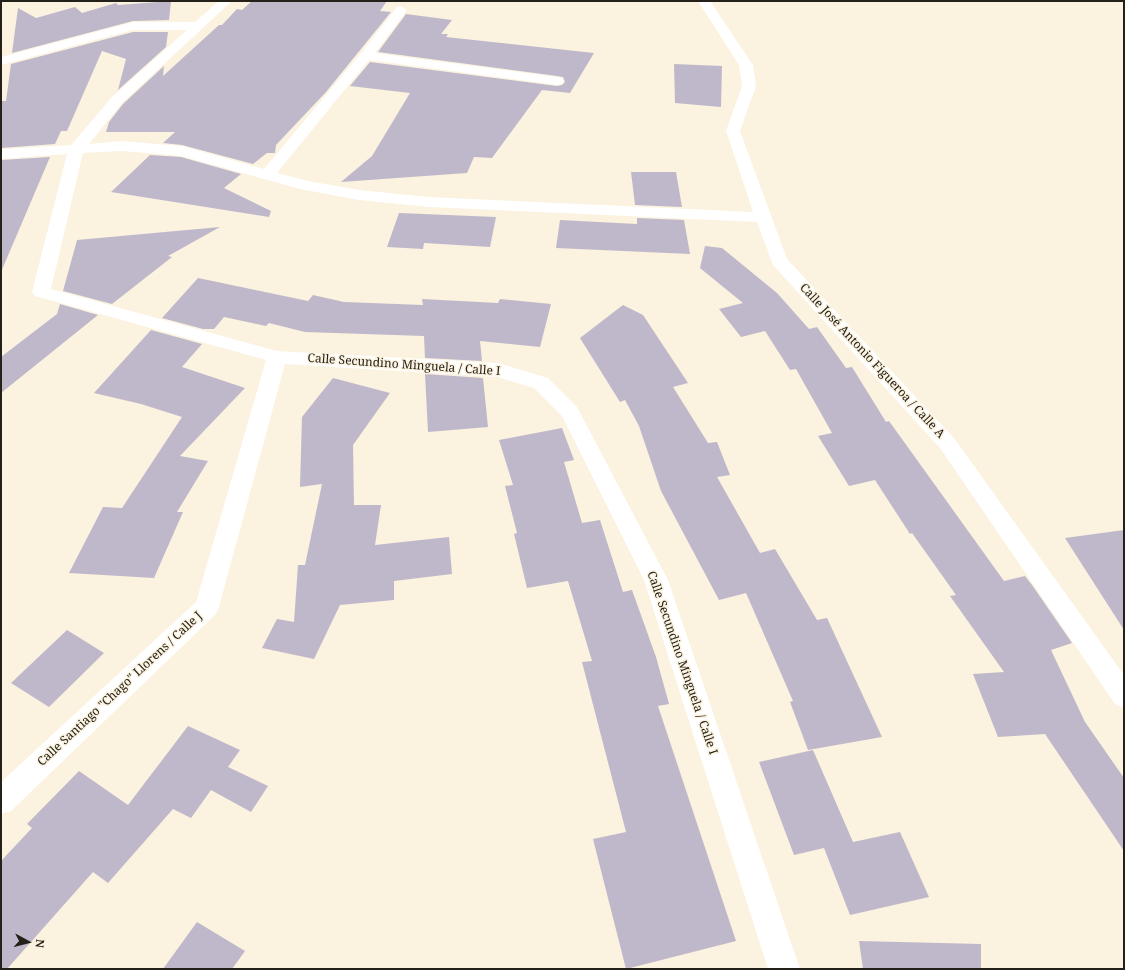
<!DOCTYPE html>
<meta charset="utf-8">
<style>
body{margin:0}
#map{position:relative;width:1125px;height:970px;overflow:hidden;background:#fbf2df;font-family:"Noto Serif",serif}
canvas{display:block}
.frame{position:absolute;inset:0;border:2px solid #24211a;pointer-events:none}
.north{position:absolute;left:8px;top:922px;width:40px;height:40px;-webkit-text-stroke:3px #fbf2df;paint-order:stroke;rotate:97deg;font-size:11px;font-weight:700;line-height:16px;text-align:center;color:#24211a}
.north::after{content:'';display:block;margin:auto;width:14px;height:18px;background:#24211a;clip-path:polygon(50% 0,100% 100%,50% 72%,0 100%)}
</style>
<div id="map">
<canvas width="1125" height="970"></canvas>
<div class="frame"></div>
<div class="north">N</div>
</div>
<script>
const context = document.querySelector('canvas').getContext('2d');
context.lineJoin = 'round';
function fill(path, color) {
  context.fillStyle = color;
  context.fill(path, 'evenodd');
}
function poly(rows) {
  const path = new Path2D();
  for (const r of rows) {
    path.moveTo(r[0], r[1]);
    for (let i = 2; i < r.length; i += 2) path.lineTo(r[i], r[i + 1]);
  }
  return path;
}
function write(font, color, halo, rows, align = 'center') {
  context.font = font + ' "Noto Serif",serif';
  context.lineWidth = 3;
  context.setLineDash([]);
  context.textBaseline = 'middle';
  context.strokeStyle = halo;
  context.fillStyle = color;
  for (const [text, x, y, turn = 0] of rows) {
    context.save();
    context.translate(x, y);
    context.rotate((+turn || 0) * Math.PI / 180);
    context.textAlign = isNaN(turn) ? turn : align;
    if (halo) context.strokeText(text, 0, 0);
    context.fillText(text, 0, 0);
    context.restore();
  }
}
fill(poly([
 [171,1,169,20,133,21,12,53,18,8,36,18,75,7,82,13,116,3,118,5],
 [252,1,387,1,380,11,391,12,326,92,276,145,275,153,267,153,253,164,182,145,163,143,175,132,106,132,109,122,123,104,164,66,163,76,219,25,222,25,237,9,242,10],
 [406,14,452,20,441,34,448,34,446,37,594,53,570,93,542,90,492,158,474,157,467,173,341,182,372,156,410,93,350,86,370,62,557,86,562,85,565,82,563,77,557,76,378,52],
 [133,32,168,32,166,47,118,90,126,59,102,51,67,131,61,131,55,144,1,148,1,101,6,101,11,64],
 [674,64,722,66,721,107,675,103],
 [150,155,181,157,241,174,224,188,271,211,269,217,111,192],
 [50,157,1,272,1,160],
 [631,172,676,172,682,207,635,205],
 [399,213,496,217,490,247,424,243,423,249,387,247],
 [637,218,684,220,690,254,556,248,560,220,637,224],
 [220,227,168,256,172,257,112,304,63,291,77,240],
 [705,246,722,248,777,293,809,329,817,327,846,368,852,367,886,422,889,421,1004,581,1025,576,1032,585,1072,643,1051,650,1085,722,1124,778,1124,851,1045,734,998,737,973,674,1004,672,950,596,956,595,912,533,910,534,875,480,849,486,818,436,832,433,796,369,790,370,765,331,741,337,719,309,743,303,700,268],
 [198,278,308,301,313,295,344,302,423,305,422,299,498,303,500,299,551,304,540,347,480,341,482,361,425,358,424,336,305,332,269,323,266,326,224,317,214,329,203,329,162,318],
 [60,304,98,315,1,393,1,357,57,314],
 [623,305,643,315,688,383,673,387,708,443,717,442,730,475,717,477,760,553,775,549,817,620,827,618,882,737,808,750,790,702,793,701,746,593,719,600,661,491,639,426,625,400,620,402,580,338],
 [151,330,202,344,182,367,245,388,180,456,208,461,177,512,183,512,154,578,69,573,103,507,122,508,182,417,141,404,94,393],
 [425,374,483,378,488,427,428,432],
 [333,378,390,393,353,445,354,505,381,505,375,545,449,537,452,574,394,581,394,600,340,605,314,659,262,648,277,619,294,622,298,565,305,565,322,484,300,487,302,417],
 [562,428,574,460,564,462,582,523,600,520,623,592,632,590,656,657,669,704,658,706,736,941,626,969,593,839,626,832,582,662,592,661,568,581,527,588,514,534,517,533,505,486,513,485,499,440],
 [1124,530,1124,630,1065,538],
 [67,630,104,653,49,707,11,683],
 [188,726,240,750,228,767,268,786,251,812,211,790,191,818,173,809,108,883,93,872,7,969,1,969,1,861,32,828,27,824,79,771,128,805],
 [813,750,853,842,900,832,929,897,850,915,824,848,794,855,759,762],
 [197,922,245,951,232,969,163,969],
 [859,941,981,944,981,969,863,969]
]), '#bfb8ca');
fill(poly([
 [219,1,232,1,122,103,89,144,122,141,182,146,264,169,361,53,397,7,401,6,407,10,375,53,557,77,562,78,564,81,562,84,557,85,369,60,277,173,308,181,359,190,429,197,753,212,726,131,742,86,739,65,698,1,710,1,753,65,756,86,740,131,787,259,954,438,1124,675,1124,708,1115,704,940,448,773,265,757,222,429,207,359,200,300,189,181,156,122,151,83,153,51,289,277,351,498,363,548,378,577,407,668,580,800,969,768,969,644,580,562,416,534,388,497,377,285,364,219,607,216,614,11,811,1,814,1,782,196,602,266,360,35,296,32,292,67,154,1,159,1,149,71,145,112,97,187,30,133,30,1,65,1,57,133,22,195,22,219,1]
]), '#fff');
write('12px', '#24211a', '#fbf2df', [
 ["Calle José Antonio Figueroa / Calle A",872,361,47],
 ["Calle Secundino Minguela / Calle I",404,365,4],
 ["Calle Secundino Minguela / Calle I",682,663,71],
 ["Calle Santiago \"Chago\" Llorens / Calle J",120,689,-43]
]);
</script>
